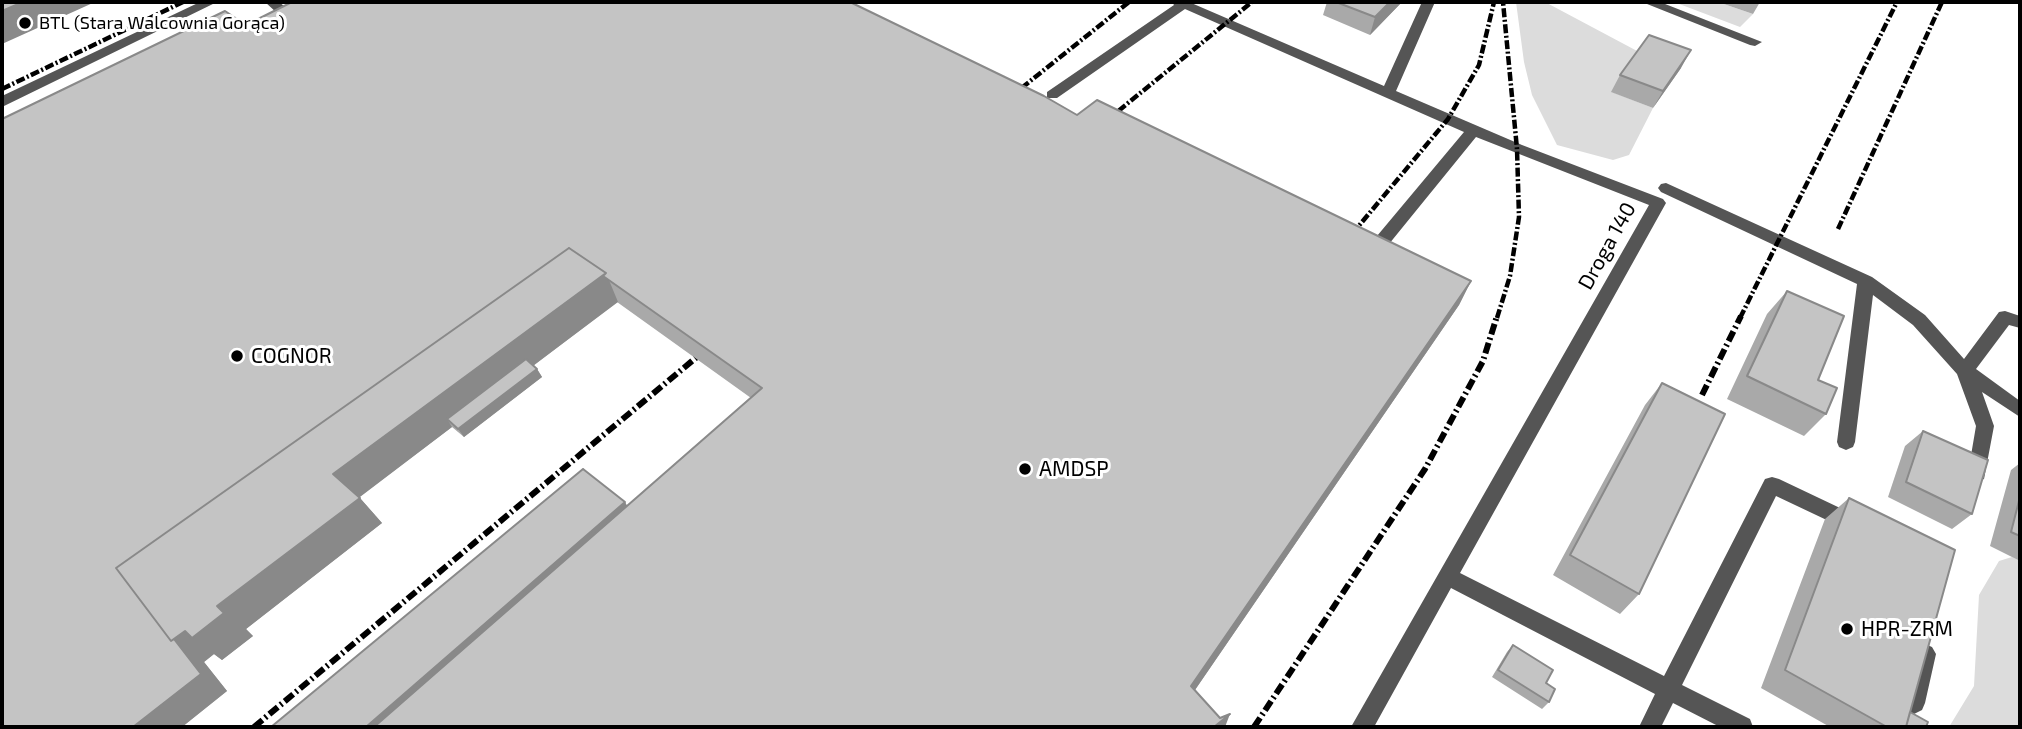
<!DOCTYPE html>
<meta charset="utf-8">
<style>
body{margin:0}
#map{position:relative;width:2022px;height:729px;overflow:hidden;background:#fff;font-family:"Exo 2",sans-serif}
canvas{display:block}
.frame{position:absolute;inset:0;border:4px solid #000;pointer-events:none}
</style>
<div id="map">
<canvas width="2022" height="729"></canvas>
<div class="frame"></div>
</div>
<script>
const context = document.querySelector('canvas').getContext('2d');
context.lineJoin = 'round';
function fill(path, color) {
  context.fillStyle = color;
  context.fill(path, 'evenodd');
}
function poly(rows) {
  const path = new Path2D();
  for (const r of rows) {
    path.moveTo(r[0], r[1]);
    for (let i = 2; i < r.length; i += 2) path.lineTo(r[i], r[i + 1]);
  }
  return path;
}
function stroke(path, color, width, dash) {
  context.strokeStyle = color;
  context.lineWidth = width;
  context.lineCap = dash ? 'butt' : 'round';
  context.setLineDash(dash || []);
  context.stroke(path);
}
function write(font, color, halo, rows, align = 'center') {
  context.font = font + ' "Exo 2",sans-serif';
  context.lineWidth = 6;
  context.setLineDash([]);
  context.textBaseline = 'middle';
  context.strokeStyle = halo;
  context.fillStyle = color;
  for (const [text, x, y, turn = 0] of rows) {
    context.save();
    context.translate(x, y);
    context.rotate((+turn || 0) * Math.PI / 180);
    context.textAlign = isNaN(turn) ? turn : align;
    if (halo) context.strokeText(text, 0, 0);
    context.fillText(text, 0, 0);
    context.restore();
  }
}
fill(poly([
 [1516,2,1545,2,1639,52,1612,92,1653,108,1629,155,1613,160,1557,145,1532,95,1524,62],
 [1674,2,1718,2,1753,14,1740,27],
 [2012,557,2020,561,2020,727,1949,727,1974,686,1979,595,1999,561]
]), '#dcdcdc');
fill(poly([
 [200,2,217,2,2,107,2,96,200,2],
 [265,2,279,2,289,10,282,14,277,13,265,2],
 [1172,2,1189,2,1384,86,1422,2,1435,2,1396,91,1522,145,1663,199,1666,203,1460,573,1664,676,1765,479,1772,477,1779,479,1859,517,1862,523,1859,529,1852,532,1776,496,1682,685,1750,719,1753,727,1720,727,1673,703,1661,727,1639,727,1655,694,1451,588,1374,727,1351,727,1649,205,1476,137,1389,244,1377,244,1375,240,1377,236,1464,132,1185,9,1057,98,1047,98,1047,92,1174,5,1172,2],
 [1642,2,1660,2,1762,42,1755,46,1750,45,1642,2],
 [1666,183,1872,277,1925,315,1964,359,1999,312,2005,311,2020,316,2020,328,2009,325,1976,369,2020,401,2020,417,1982,392,1994,426,1984,479,1977,481,1970,479,1968,473,1976,426,1957,374,1913,325,1873,295,1855,442,1853,447,1846,450,1839,447,1837,442,1857,284,1661,192,1658,188,1661,184,1666,183],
 [1925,644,1932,647,1936,654,1925,703,1922,710,1914,714,1906,710,1903,703,1914,654,1918,647,1925,644]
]), '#555');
stroke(poly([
 [2,89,183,2],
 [1009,98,1129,2],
 [1106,121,1252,2],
 [1838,229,1942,2],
 [1352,234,1448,119,1479,65,1494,2],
 [1497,318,1510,276,1519,217,1517,149,1503,2],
 [1740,318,1897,2]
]), '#000', 4.5, [9, 2.5, 2, 2.5]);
stroke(poly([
 [1702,395,1741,316],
 [254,727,710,346],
 [1254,727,1425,469,1483,361,1497,316]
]), '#000', 6, [11, 3.5, 2, 3.5]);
fill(poly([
 [1327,2,1402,2,1370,35,1323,15],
 [1718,2,1760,2,1753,14],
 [246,25,1077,115,1471,281,1459,305,1195,690,1225,727,271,727,625,502,627,506,751,398,617,302,533,366,537,369,542,377,464,437,452,427,359,497,382,523,246,629,253,636,222,660,214,654,204,662,227,691,182,727,2,727],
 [1681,68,1653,108,1611,92,1620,75],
 [1787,291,1818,380,1826,414,1804,436,1727,399,1767,314],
 [1662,383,1639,594,1620,614,1553,575,1645,405],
 [1923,431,1972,514,1952,529,1888,497,1905,446],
 [2020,463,2020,561,1990,546,2011,470],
 [1849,498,1910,712,1926,727,1830,727,1761,688,1825,519],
 [1513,645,1546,683,1549,702,1542,709,1492,677,1507,652]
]), '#a9a9a9');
fill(poly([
 [23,2,95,2,2,44,2,11],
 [1390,2,1402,2,1370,35,1375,17],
 [1691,50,1681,68,1653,108,1663,91],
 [606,273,618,302,454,425,447,419,452,427,356,500,333,474],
 [1471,281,1459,305,1186,703,1191,686],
 [537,369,542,377,464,437,458,429],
 [360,498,382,523,246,629,253,636,222,660,214,654,204,662,227,691,182,727,133,727,121,572,148,592,217,606],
 [625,502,638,527,413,727,366,727],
 [1230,714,1225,727,1214,727]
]), '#898989');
const building = poly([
 [2,2,23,2,2,11,2,2],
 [292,2,850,2,1044,96,1077,115,1097,100,1471,281,1191,686,1220,718,1230,714,1214,727,374,727,762,388,603,276,606,273,569,248,116,568,171,641,174,639,201,674,133,727,2,727,2,119,225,11,246,25,292,2],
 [1336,2,1390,2,1375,17,1336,2],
 [1649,35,1691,50,1663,91,1620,75,1649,35],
 [569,248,606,273,333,474,360,498,217,606,224,613,192,638,185,631,171,641,116,568,569,248],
 [1787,291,1844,316,1818,380,1837,388,1826,414,1747,376,1787,291],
 [526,359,537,369,458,429,447,419,526,359],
 [1662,383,1725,414,1639,594,1570,555,1662,383],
 [1923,431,1988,460,1972,514,1906,482,1923,431],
 [583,469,625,502,366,727,271,727,583,469],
 [2020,497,2020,536,2011,532,2020,497],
 [1849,498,1955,550,1906,727,1887,727,1785,670,1849,498],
 [1513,645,1553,670,1546,683,1555,689,1549,702,1498,670,1513,645],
 [1910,712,1928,722,1926,727,1906,727,1910,712]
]);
fill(building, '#c4c4c4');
stroke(building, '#898989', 2);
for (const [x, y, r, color] of [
 [25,23,7,"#000"],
 [237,356,7,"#000"],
 [1025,469,7,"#000"],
 [1847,629,7,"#000"]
]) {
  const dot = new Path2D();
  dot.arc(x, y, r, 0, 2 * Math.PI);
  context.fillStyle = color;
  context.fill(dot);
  stroke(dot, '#fff', 2.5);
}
write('18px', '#000', '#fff', [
 ["BTL (Stara Walcownia Gorąca)",39,23]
], 'left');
write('21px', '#000', '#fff', [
 ["Droga 140",1607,246,-61]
]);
write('21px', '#000', '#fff', [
 ["COGNOR",251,356],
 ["AMDSP",1039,469],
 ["HPR-ZRM",1861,629]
], 'left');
</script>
